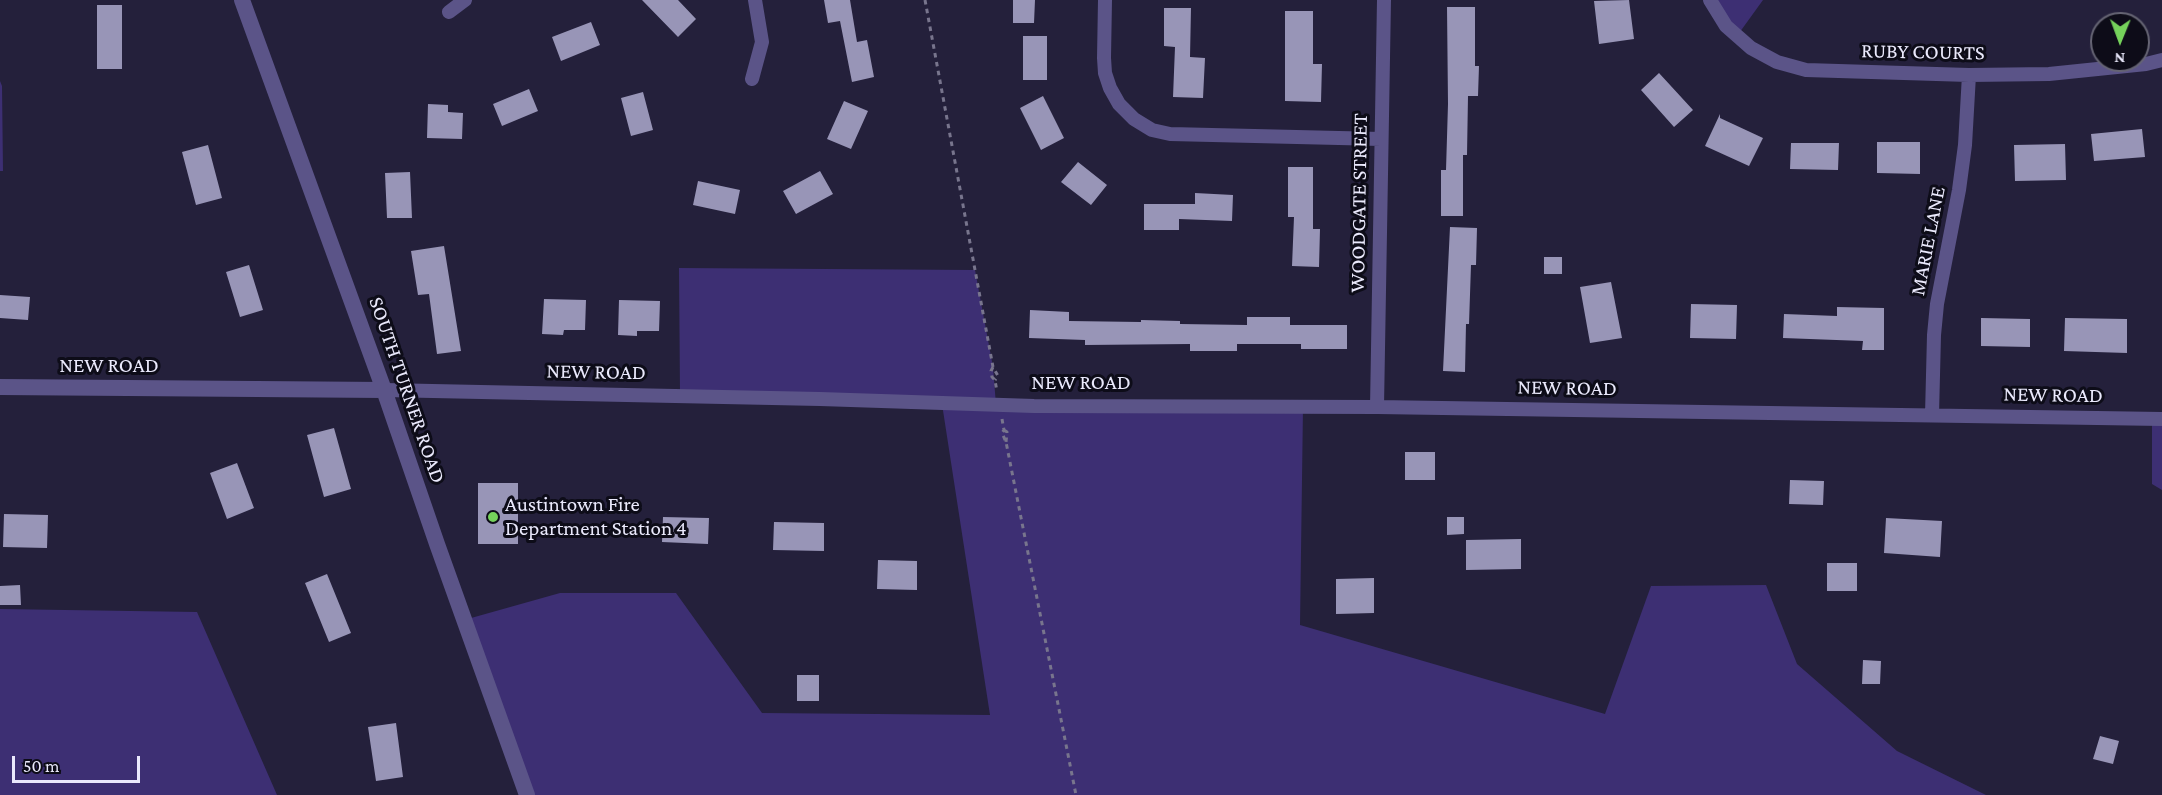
<!DOCTYPE html>
<style>
body{margin:0}
#map{position:relative;width:2162px;height:795px;overflow:hidden;background:#24203b;font-family:"Crimson Pro",serif}
canvas{display:block}
.north{position:absolute;left:2090px;top:12px;width:60px;height:60px;box-sizing:border-box;background:#0d0c18;border:2px solid #656473;border-radius:50%;rotate:181deg;font-size:16px;font-weight:700;line-height:24px;text-align:center;color:#eae9fc}
.north::after{content:'';display:block;margin:auto;width:21px;height:27px;background:#75d25b;clip-path:polygon(50% 0,100% 100%,50% 72%,0 100%)}
.scale{position:absolute;left:12px;top:756px;width:128px;height:27px;box-sizing:border-box;border:3px solid #eae9fc;border-top:0;padding-left:8px;font-size:18px;line-height:21px;white-space:nowrap;color:#eae9fc;-webkit-text-stroke:4px #0d0c18;paint-order:stroke}
</style>
<div id="map">
<canvas width="2162" height="795"></canvas>
<div class="north">N</div>
<div class="scale">50 m</div>
</div>
<script>
const context = document.querySelector('canvas').getContext('2d');
context.lineJoin = 'round';
function fill(path, color) {
  context.fillStyle = color;
  context.fill(path, 'evenodd');
}
function poly(rows) {
  const path = new Path2D();
  for (const r of rows) {
    path.moveTo(r[0], r[1]);
    for (let i = 2; i < r.length; i += 2) path.lineTo(r[i], r[i + 1]);
  }
  return path;
}
function stroke(path, color, width, dash) {
  context.strokeStyle = color;
  context.lineWidth = width;
  context.lineCap = dash ? 'butt' : 'round';
  context.setLineDash(dash || []);
  context.stroke(path);
}
function write(font, color, halo, rows, align = 'center') {
  context.font = font + ' "Crimson Pro",serif';
  context.lineWidth = 6;
  context.setLineDash([]);
  context.textBaseline = 'middle';
  context.strokeStyle = halo;
  context.fillStyle = color;
  for (const [text, x, y, turn = 0] of rows) {
    context.save();
    context.translate(x, y);
    context.rotate((+turn || 0) * Math.PI / 180);
    context.textAlign = isNaN(turn) ? turn : align;
    if (halo) context.strokeText(text, 0, 0);
    context.fillText(text, 0, 0);
    context.restore();
  }
}
fill(poly([
 [1710,0,1763,0,1737,36],
 [0,81,2,86,3,171,0,171],
 [679,268,975,270,993,367,996,405,1303,407,1300,625,1605,714,1651,586,1766,585,1797,664,1897,751,1986,795,527,795,464,620,560,593,676,593,762,713,990,715,942,404,680,395],
 [2152,419,2162,419,2162,490,2152,484],
 [0,609,197,612,277,795,0,795]
]), '#3d2f73');
fill(poly([
 [642,0,678,0,696,19,678,37],
 [824,0,850,0,857,42,867,40,874,77,852,82,840,21,828,23],
 [1013,0,1035,0,1034,23,1013,23],
 [1629,0,1634,39,1599,44,1594,1],
 [97,5,122,5,122,69,97,69],
 [1447,7,1475,7,1475,66,1479,66,1478,96,1468,96,1467,155,1463,155,1463,216,1441,216,1441,170,1446,170,1448,104],
 [1164,8,1191,8,1190,57,1205,58,1203,98,1173,97,1175,47,1164,46],
 [1285,11,1313,11,1313,64,1322,64,1321,102,1285,101],
 [591,22,600,45,561,61,552,37],
 [1023,36,1047,36,1047,80,1023,80],
 [1659,73,1693,110,1674,127,1641,90],
 [529,89,538,111,502,126,493,104],
 [643,92,653,130,631,136,621,98],
 [1043,96,1064,138,1041,150,1020,108],
 [844,101,868,111,851,149,827,139],
 [428,104,448,105,448,112,463,113,462,139,427,138],
 [1720,114,1720,118,1763,138,1749,166,1705,146],
 [2142,129,2145,157,2094,161,2091,134],
 [1877,142,1920,142,1920,174,1877,173],
 [1791,143,1839,143,1838,170,1790,169],
 [2065,144,2066,180,2015,181,2014,145],
 [208,145,222,198,196,205,182,152],
 [1078,162,1107,185,1091,205,1061,182],
 [1288,167,1313,167,1313,229,1320,229,1319,267,1292,266,1294,217,1288,217],
 [820,171,833,194,796,214,783,191],
 [410,172,412,218,387,218,385,173],
 [698,181,740,190,735,214,693,205],
 [1195,193,1233,195,1232,221,1179,219,1179,230,1144,230,1144,204,1195,204],
 [1450,227,1477,228,1476,265,1471,265,1469,324,1466,324,1465,372,1443,371],
 [444,246,461,351,437,354,429,294,418,295,411,251],
 [1544,257,1562,257,1562,274,1544,274],
 [249,265,263,310,240,317,226,272],
 [1611,282,1622,338,1590,343,1580,287],
 [0,295,30,297,28,320,0,318],
 [544,299,586,300,585,330,564,330,563,335,542,334],
 [619,300,660,301,659,331,637,331,637,336,618,335],
 [1691,304,1737,305,1736,339,1690,338],
 [1837,307,1884,308,1884,350,1862,350,1863,341,1783,338,1784,314,1837,316],
 [1030,310,1069,312,1069,321,1141,322,1141,320,1180,321,1180,324,1247,325,1247,317,1290,317,1290,325,1347,325,1347,349,1301,349,1301,344,1237,344,1237,351,1190,351,1190,344,1085,345,1085,340,1029,338],
 [1981,318,2030,319,2030,347,1981,346],
 [2065,318,2127,319,2127,353,2064,351],
 [334,428,351,489,324,497,307,435],
 [1405,452,1435,452,1435,480,1405,480],
 [237,463,254,508,227,519,210,473],
 [1790,480,1824,481,1823,505,1789,504],
 [478,483,518,483,518,544,478,544],
 [4,514,48,515,47,548,3,547],
 [663,517,709,518,708,544,662,542],
 [1447,517,1464,517,1464,534,1447,535],
 [1886,518,1942,521,1940,557,1884,553],
 [774,522,824,523,824,551,773,550],
 [1521,539,1521,569,1466,570,1466,540],
 [878,560,917,561,917,590,877,589],
 [1827,563,1857,563,1857,591,1827,591],
 [327,574,351,633,329,642,305,583],
 [1374,578,1374,613,1336,614,1336,579],
 [20,585,21,605,0,605,0,586],
 [1863,660,1881,661,1880,684,1862,684],
 [797,675,819,675,819,701,797,701],
 [396,723,403,777,376,781,368,727],
 [2100,736,2119,741,2113,764,2093,759]
]), '#9895b7');
stroke(poly([
 [925,0,993,367,998,376,995,380],
 [993,367,991,371,992,377,995,380,997,392],
 [1002,419,1004,430,1002,433,1006,442,1076,795],
 [1004,430,1007,432,1006,442]
]), '#78758d', 3, [4.5, 4.5]);
stroke(poly([
 [1105,0,1104,58,1105,73,1110,88,1119,104,1134,119,1152,130,1170,134,1381,139],
 [1710,0,1726,26,1751,48,1777,62,1806,70,1969,75,2049,74,2146,64,2162,60],
 [449,12,465,0],
 [752,79,762,42,755,0],
 [384,390,820,399,1034,406,1377,407,2162,419],
 [1377,407,1384,0],
 [1932,415,1934,335,1937,304,1959,190,1965,145,1969,75]
]), '#5b5488', 14);
stroke(poly([
 [242,0,384,390,437,544,527,795],
 [0,387,384,390]
]), '#5b5488', 16);
for (const [x, y, r, color] of [
 [493,517,6,"#75d25b"]
]) {
  const dot = new Path2D();
  dot.arc(x, y, r, 0, 2 * Math.PI);
  context.fillStyle = color;
  context.fill(dot);
  stroke(dot, '#0d0c18', 2);
}
write('21px', '#eae9fc', '#0d0c18', [
 ["RUBY COURTS",1923,52,1],
 ["WOODGATE STREET",1359,203,-89],
 ["MARIE LANE",1928,241,-79],
 ["NEW ROAD",109,366],
 ["NEW ROAD",596,372,1],
 ["NEW ROAD",1081,383],
 ["NEW ROAD",1567,388,1],
 ["SOUTH TURNER ROAD",407,390,71],
 ["NEW ROAD",2053,395,1]
]);
write('21px', '#eae9fc', '#0d0c18', [
 ["Austintown Fire",505,505],
 ["Department Station 4",505,529]
], 'left');
</script>
